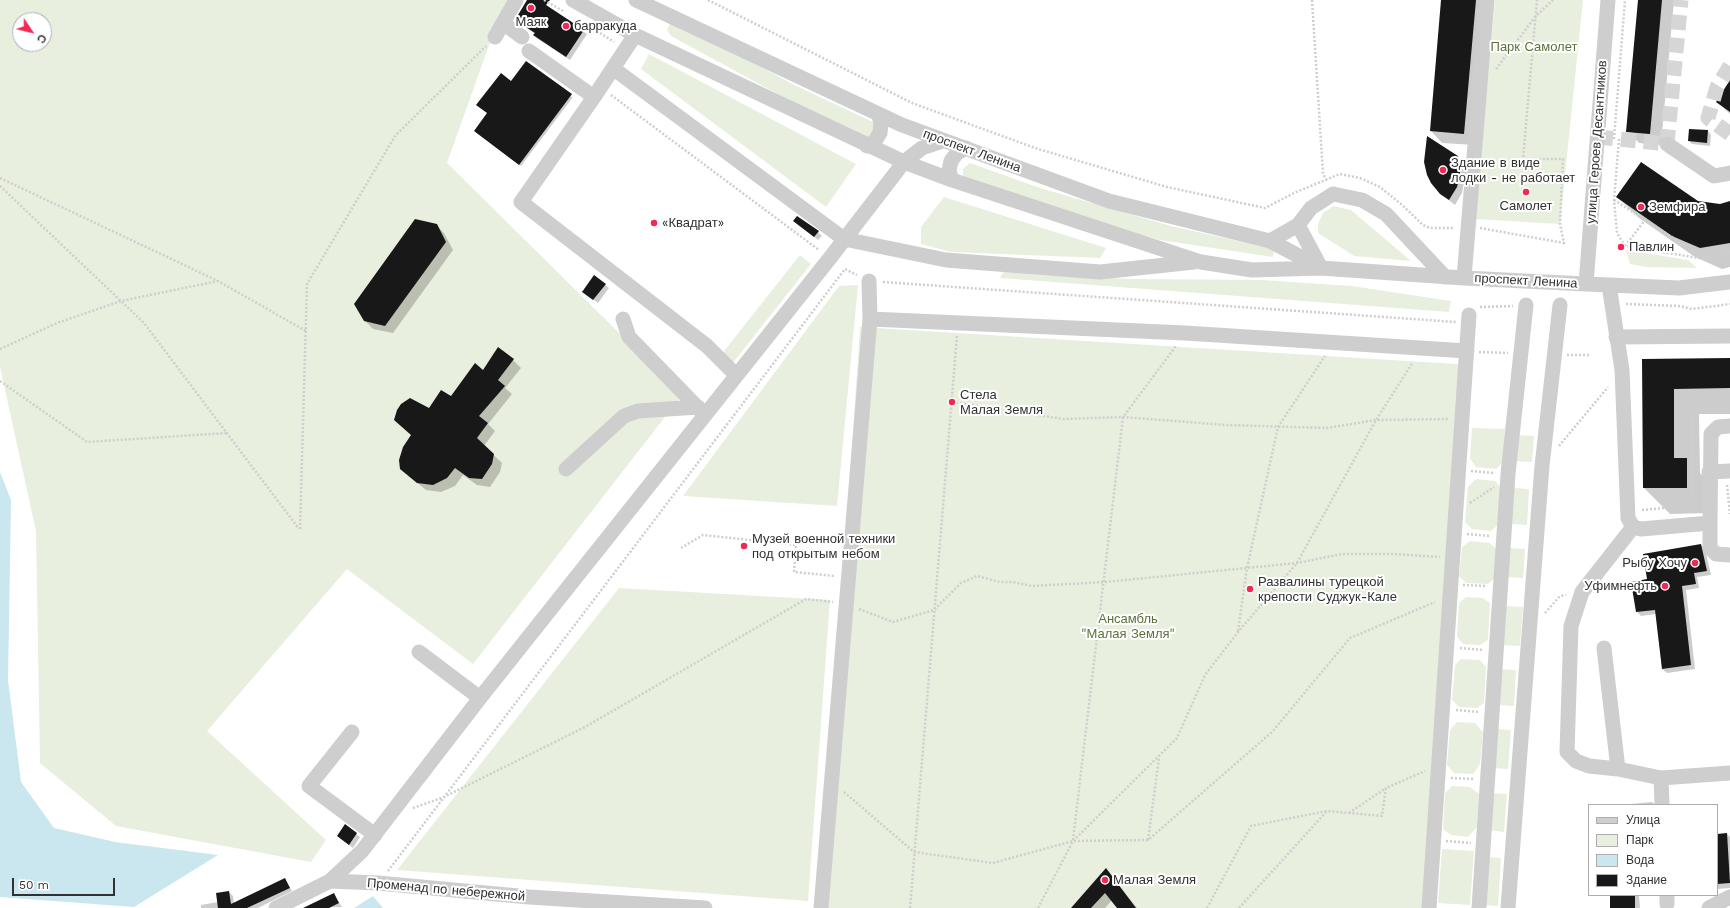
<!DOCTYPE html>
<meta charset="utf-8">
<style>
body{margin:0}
#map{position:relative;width:1730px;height:908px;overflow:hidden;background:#fff;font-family:"Work Sans",sans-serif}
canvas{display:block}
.legend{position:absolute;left:1588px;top:804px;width:130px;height:92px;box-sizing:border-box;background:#fff;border:1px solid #adadad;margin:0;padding:5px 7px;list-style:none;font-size:12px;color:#313131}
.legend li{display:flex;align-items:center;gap:8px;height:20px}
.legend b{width:20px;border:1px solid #adadad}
.north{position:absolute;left:12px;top:12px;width:40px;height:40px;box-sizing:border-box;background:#fff;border:1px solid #adadad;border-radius:50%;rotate:125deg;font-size:11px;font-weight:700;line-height:16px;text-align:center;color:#313131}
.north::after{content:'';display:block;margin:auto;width:14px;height:18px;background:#f22855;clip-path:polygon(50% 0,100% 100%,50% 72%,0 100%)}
.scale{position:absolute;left:12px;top:878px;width:103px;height:18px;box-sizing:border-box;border:2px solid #313131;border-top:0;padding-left:5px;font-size:12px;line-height:14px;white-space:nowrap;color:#313131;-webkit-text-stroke:3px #fff;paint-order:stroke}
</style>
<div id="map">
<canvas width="1730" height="908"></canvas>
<ul class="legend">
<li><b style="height:5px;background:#cecece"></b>Улица</li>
<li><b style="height:11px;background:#e9efde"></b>Парк</li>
<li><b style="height:11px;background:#cae6ef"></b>Вода</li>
<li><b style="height:11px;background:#181818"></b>Здание</li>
</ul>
<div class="north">С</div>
<div class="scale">50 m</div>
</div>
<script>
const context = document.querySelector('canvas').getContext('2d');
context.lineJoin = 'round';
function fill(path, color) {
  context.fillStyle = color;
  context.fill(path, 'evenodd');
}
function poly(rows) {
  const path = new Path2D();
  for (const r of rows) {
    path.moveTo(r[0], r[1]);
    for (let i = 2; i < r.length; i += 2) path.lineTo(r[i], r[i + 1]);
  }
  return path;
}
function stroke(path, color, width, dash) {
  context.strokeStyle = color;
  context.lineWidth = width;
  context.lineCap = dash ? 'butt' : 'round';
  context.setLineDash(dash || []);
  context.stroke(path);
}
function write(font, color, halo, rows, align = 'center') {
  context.font = font + ' "Work Sans",sans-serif';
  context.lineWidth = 4;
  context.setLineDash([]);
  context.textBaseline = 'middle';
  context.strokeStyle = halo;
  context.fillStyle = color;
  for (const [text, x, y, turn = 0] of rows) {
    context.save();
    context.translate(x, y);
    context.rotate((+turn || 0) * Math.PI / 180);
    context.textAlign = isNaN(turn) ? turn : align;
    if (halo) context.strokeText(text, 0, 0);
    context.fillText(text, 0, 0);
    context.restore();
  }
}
fill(poly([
 [0,0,509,0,497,23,447,163,682,395,473,664,347,569,207,731,326,840,311,862,116,826,40,763,36,531,0,367],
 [20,20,44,20,44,44,20,44],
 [1495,0,1583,0,1560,224,1475,219],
 [679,20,792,84,873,122,877,130,869,139,785,98,671,36,667,30,671,21],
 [649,54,856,164,826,207,641,69],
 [970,163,1040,188,1171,226,1274,249,1273,257,1160,240,1082,219,963,178,963,169],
 [944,197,1106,248,1100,258,951,252,921,244,921,227],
 [1333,206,1351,210,1411,261,1354,256,1318,233,1318,224,1323,213],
 [1626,250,1688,260,1697,268,1646,267,1630,264],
 [800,255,811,264,732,364,721,355],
 [1004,271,1042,275,1133,279,1262,280,1352,286,1451,301,1449,312,1000,278],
 [858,285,837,506,683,496,839,286],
 [860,327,1472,365,1433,908,821,908],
 [1472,428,1505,429,1503,462,1496,469,1476,467,1470,459],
 [1517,435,1534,436,1532,462,1515,461],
 [1476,479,1495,481,1502,488,1499,524,1491,531,1472,529,1465,522,1468,487],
 [1514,488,1529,489,1527,525,1511,524],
 [1470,541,1490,543,1497,550,1496,577,1488,584,1466,583,1459,576,1462,547],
 [1508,548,1525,549,1523,578,1506,577],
 [619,588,830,600,808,901,397,870],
 [1466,597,1483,598,1490,603,1488,640,1480,645,1463,644,1457,637,1459,603],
 [1505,606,1523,607,1520,646,1502,645],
 [1461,659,1480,660,1486,667,1484,703,1477,708,1459,707,1452,700,1455,665],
 [1500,669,1516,670,1514,706,1498,705],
 [1457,722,1475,723,1483,732,1480,764,1473,774,1454,773,1447,765,1450,730],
 [1496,729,1511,730,1508,769,1493,768],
 [1452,786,1470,787,1479,794,1477,827,1468,837,1451,835,1443,829,1445,793],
 [1491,793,1507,794,1504,832,1488,830],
 [1442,849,1474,851,1470,905,1438,903],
 [1487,857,1501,858,1498,906,1483,905]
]), '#e9efde');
fill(poly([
 [0,472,11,500,8,680,21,782,54,828,115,842,218,855,134,907,0,897],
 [373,896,383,908,354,908]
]), '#cae6ef');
fill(poly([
 [529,0,541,0,550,8,587,34,570,60,538,39,534,35,535,34,516,20],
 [1442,0,1488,0,1475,145,1442,143,1431,131],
 [1639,0,1674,0,1661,145,1639,143,1628,131],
 [512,82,573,97,521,166,477,133],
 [1730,82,1730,114,1717,102],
 [1708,131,1711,135,1710,146,1692,144,1689,141],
 [1457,157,1463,163,1466,172,1462,193,1455,205,1441,194],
 [1617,197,1720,205,1730,202,1730,267,1722,269,1695,257,1639,218],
 [798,224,818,232,822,236,818,240],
 [436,225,444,233,453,250,393,333,373,329,365,321],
 [605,285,609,288,598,303,587,295],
 [1730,359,1730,414,1699,414,1700,473,1712,485,1712,513,1670,514,1644,488,1643,360],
 [513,360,521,368,505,388,512,394,488,424,495,431,484,446,502,463,500,472,490,487,477,485,463,475,455,486,441,492,426,490,409,476,429,409,451,397,483,371],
 [1701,545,1705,549,1711,575,1697,577,1699,588,1686,590,1695,669,1667,673,1662,669,1656,614,1641,616,1637,612,1632,583,1648,580],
 [1652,802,1656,805,1621,805],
 [345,825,360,837,353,848,341,839],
 [1727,834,1730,837,1730,888,1717,889,1717,835],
 [1106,870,1137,908,1118,908,1112,900,1105,908,1073,908],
 [285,879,292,891,258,908,201,908,201,905,218,902,229,892,233,896,234,904],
 [334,894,342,907,309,908],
 [1611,895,1639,895,1640,908,1611,908]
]), '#0003');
fill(poly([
 [527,0,550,0,546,5,584,30,566,57,533,35,535,33,515,20],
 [1441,0,1476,0,1464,134,1430,131],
 [1638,0,1662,0,1650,134,1626,132],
 [526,61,572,94,519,165,474,131,487,113,476,105,501,73,511,81],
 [1730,80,1730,112,1716,102],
 [1689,129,1708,130,1707,143,1688,141],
 [1427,136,1458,156,1460,165,1460,175,1457,187,1449,200,1440,194,1431,183,1427,175,1424,162],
 [1641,162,1698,201,1720,204,1730,201,1730,243,1700,248,1672,236,1616,197],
 [797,216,819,231,814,237,793,221],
 [415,219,437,224,446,242,385,326,364,321,354,304],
 [594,275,606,284,593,300,582,292],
 [498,347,514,359,498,380,505,386,479,416,488,423,477,438,494,454,492,464,482,479,469,478,455,468,447,478,433,485,417,483,400,469,399,460,403,447,411,435,394,420,397,410,401,404,410,398,429,408,441,390,451,396,475,363,483,370],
 [1730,358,1730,388,1674,389,1674,458,1687,458,1687,488,1643,488,1642,359],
 [1701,544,1707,571,1694,573,1696,584,1682,586,1691,665,1662,669,1655,610,1636,612,1631,582,1647,579,1643,554],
 [345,824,357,833,349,845,337,836],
 [1727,833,1730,883,1717,884,1717,834],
 [1106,868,1136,908,1117,908,1105,893,1091,908,1071,908],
 [285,878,290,888,247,908,218,908,216,893,229,891,231,904],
 [334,893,339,903,329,908,303,908],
 [1610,895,1635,895,1635,908,1610,908]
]), '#181818');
stroke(poly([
 [1730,66,1717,87,1708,118,1730,134],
 [1598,137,1667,144,1681,0]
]), '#d6d6d6', 15, [15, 8]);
stroke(poly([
 [544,0,563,11],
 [708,0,912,103,1035,148,1167,187,1265,208,1296,192,1340,174,1360,178,1380,187,1401,204,1423,225,1430,228,1455,228],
 [1312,0,1323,174,1327,181],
 [600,33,614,42],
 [1496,69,1535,17,1553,0],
 [611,95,819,250],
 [1614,139,1625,0],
 [1619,139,1614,200,1617,233,1625,246,1705,259,1730,252],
 [0,178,218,281,306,331],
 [0,186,144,323,299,529],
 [1614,200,1703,257],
 [1480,228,1564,243,1560,224,1563,159,1523,159,1537,0],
 [1625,246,1645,220],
 [883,282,1456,322],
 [1626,304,1680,306,1692,309,1730,304],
 [1480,307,1513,306],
 [0,349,57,323,121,301,218,281],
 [1479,352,1508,353],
 [1567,355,1590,355],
 [0,381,87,442,227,433],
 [952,402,1063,419,1123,417,1226,425,1327,428,1376,420,1449,419],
 [1559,446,1608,387],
 [1471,471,1494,473],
 [1727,485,1730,514],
 [1470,503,1494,487],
 [1642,510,1687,506,1692,500,1692,414,1699,408,1730,408],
 [300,529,307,284,395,136,486,46],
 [1467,534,1490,536],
 [681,548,703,535,796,545,794,572,835,576],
 [1463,585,1486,586],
 [859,609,893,622,934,610,961,583,977,576,1000,582,1013,582,1032,586,1105,582,1297,563,1342,554,1394,554,1440,557],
 [1545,613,1560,596,1566,595],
 [1238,631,1247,568,1278,427,1325,356],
 [1460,648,1483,650],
 [1456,710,1479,712],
 [1451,778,1474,779],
 [844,792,914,852,993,863,1073,841,1148,840,1272,732,1350,638,1435,602],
 [413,808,444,797,585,727,806,599,833,602],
 [1349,813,1386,788],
 [1073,840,1123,417,1176,346],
 [1148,840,1159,758],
 [1446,841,1471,843],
 [388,871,845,269,857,275],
 [910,908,957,336],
 [1038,908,1073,841,1177,738,1205,675,1238,632,1297,563,1376,420,1413,362],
 [1207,908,1251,826,1327,811,1382,816,1386,788,1425,771],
 [1239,908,1326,812]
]), '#cecece', 2.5, [2, 2]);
stroke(poly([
 [573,0,635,35,904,162,952,180,1201,262,1252,270,1321,268,1464,278,1586,284,1679,288,1730,282],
 [636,0,902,125,1109,201,1270,241,1320,267],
 [503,23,522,37],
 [495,37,516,0],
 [529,51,594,97,521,202,707,346,736,375],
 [614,69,844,239,946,260,1100,272,1194,262],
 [594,97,635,35],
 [1667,144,1714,176,1730,173],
 [867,146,875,141,880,133,881,124,879,115],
 [952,180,949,171,951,161,957,153,966,148],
 [1298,225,1321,268],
 [1270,241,1298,225,1311,208,1333,194,1362,200,1386,214,1445,277],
 [1464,278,1487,0],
 [1586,284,1608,0],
 [1609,285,1622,370,1628,518,1633,527,1641,529,1710,523,1710,548,1716,554,1730,555],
 [623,319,629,337,702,412],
 [870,319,1185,333,1467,351],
 [1616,337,1730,336],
 [566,469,624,416,638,411,698,407],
 [1709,472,1730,471],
 [1710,523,1711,434,1718,427,1730,426],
 [1633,527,1582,592,1571,626,1567,752,1576,761,1589,766,1618,769,1661,778,1730,773],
 [1604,648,1618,769],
 [419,652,480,698],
 [352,732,309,786,375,835],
 [1661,778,1662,805],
 [330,881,378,883,529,897,705,908],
 [1667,895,1667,904],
 [276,908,330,881,362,851,480,698,830,258,904,162,922,148,943,141],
 [821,908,870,319,869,281],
 [1429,908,1469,315],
 [1479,908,1508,474,1526,305],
 [1508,908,1542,466,1560,305],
 [1709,908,1730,897]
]), '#cecece', 15);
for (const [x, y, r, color] of [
 [531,8,4,"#f22855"],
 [566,26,4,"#f22855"],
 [1443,170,4,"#f22855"],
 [1526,192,4,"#f22855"],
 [1641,207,4,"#f22855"],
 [654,223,4,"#f22855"],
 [1621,247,4,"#f22855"],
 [952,402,4,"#f22855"],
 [744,546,4,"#f22855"],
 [1695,563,4,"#f22855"],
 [1665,586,4,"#f22855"],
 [1250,589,4,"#f22855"],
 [1105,880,4,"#f22855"]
]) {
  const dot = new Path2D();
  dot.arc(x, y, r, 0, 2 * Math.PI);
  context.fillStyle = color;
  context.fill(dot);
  stroke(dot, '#fff', 1.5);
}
write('13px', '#313131', '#fff', [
 ["Маяк",531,22,"center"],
 ["барракуда",574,26],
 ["Здание в виде",1451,163],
 ["лодки - не работает",1451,178],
 ["Самолет",1526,206,"center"],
 ["Земфира",1649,207],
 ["«Квадрат»",662,223],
 ["Павлин",1629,247],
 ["Стела",960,395],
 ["Малая Земля",960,410],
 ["Музей военной техники",752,539],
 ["под открытым небом",752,554],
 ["Рыбу Хочу",1687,563,"right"],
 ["Развалины турецкой",1258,582],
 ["крепости Суджук-Кале",1258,597],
 ["Уфимнефть",1657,586,"right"],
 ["Малая Земля",1113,880]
], 'left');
write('13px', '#5c713a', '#fff', [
 ["Парк Самолет",1534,47],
 ["Ансамбль",1128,619],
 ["\"Малая Земля\"",1128,634]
]);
write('13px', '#313131', '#fff', [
 ["улица Героев Десантников",1597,142,-86],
 ["проспект Ленина",972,151,20],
 ["проспект Ленина",1526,281,3],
 ["Променад по небережной",446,890,5]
]);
</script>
